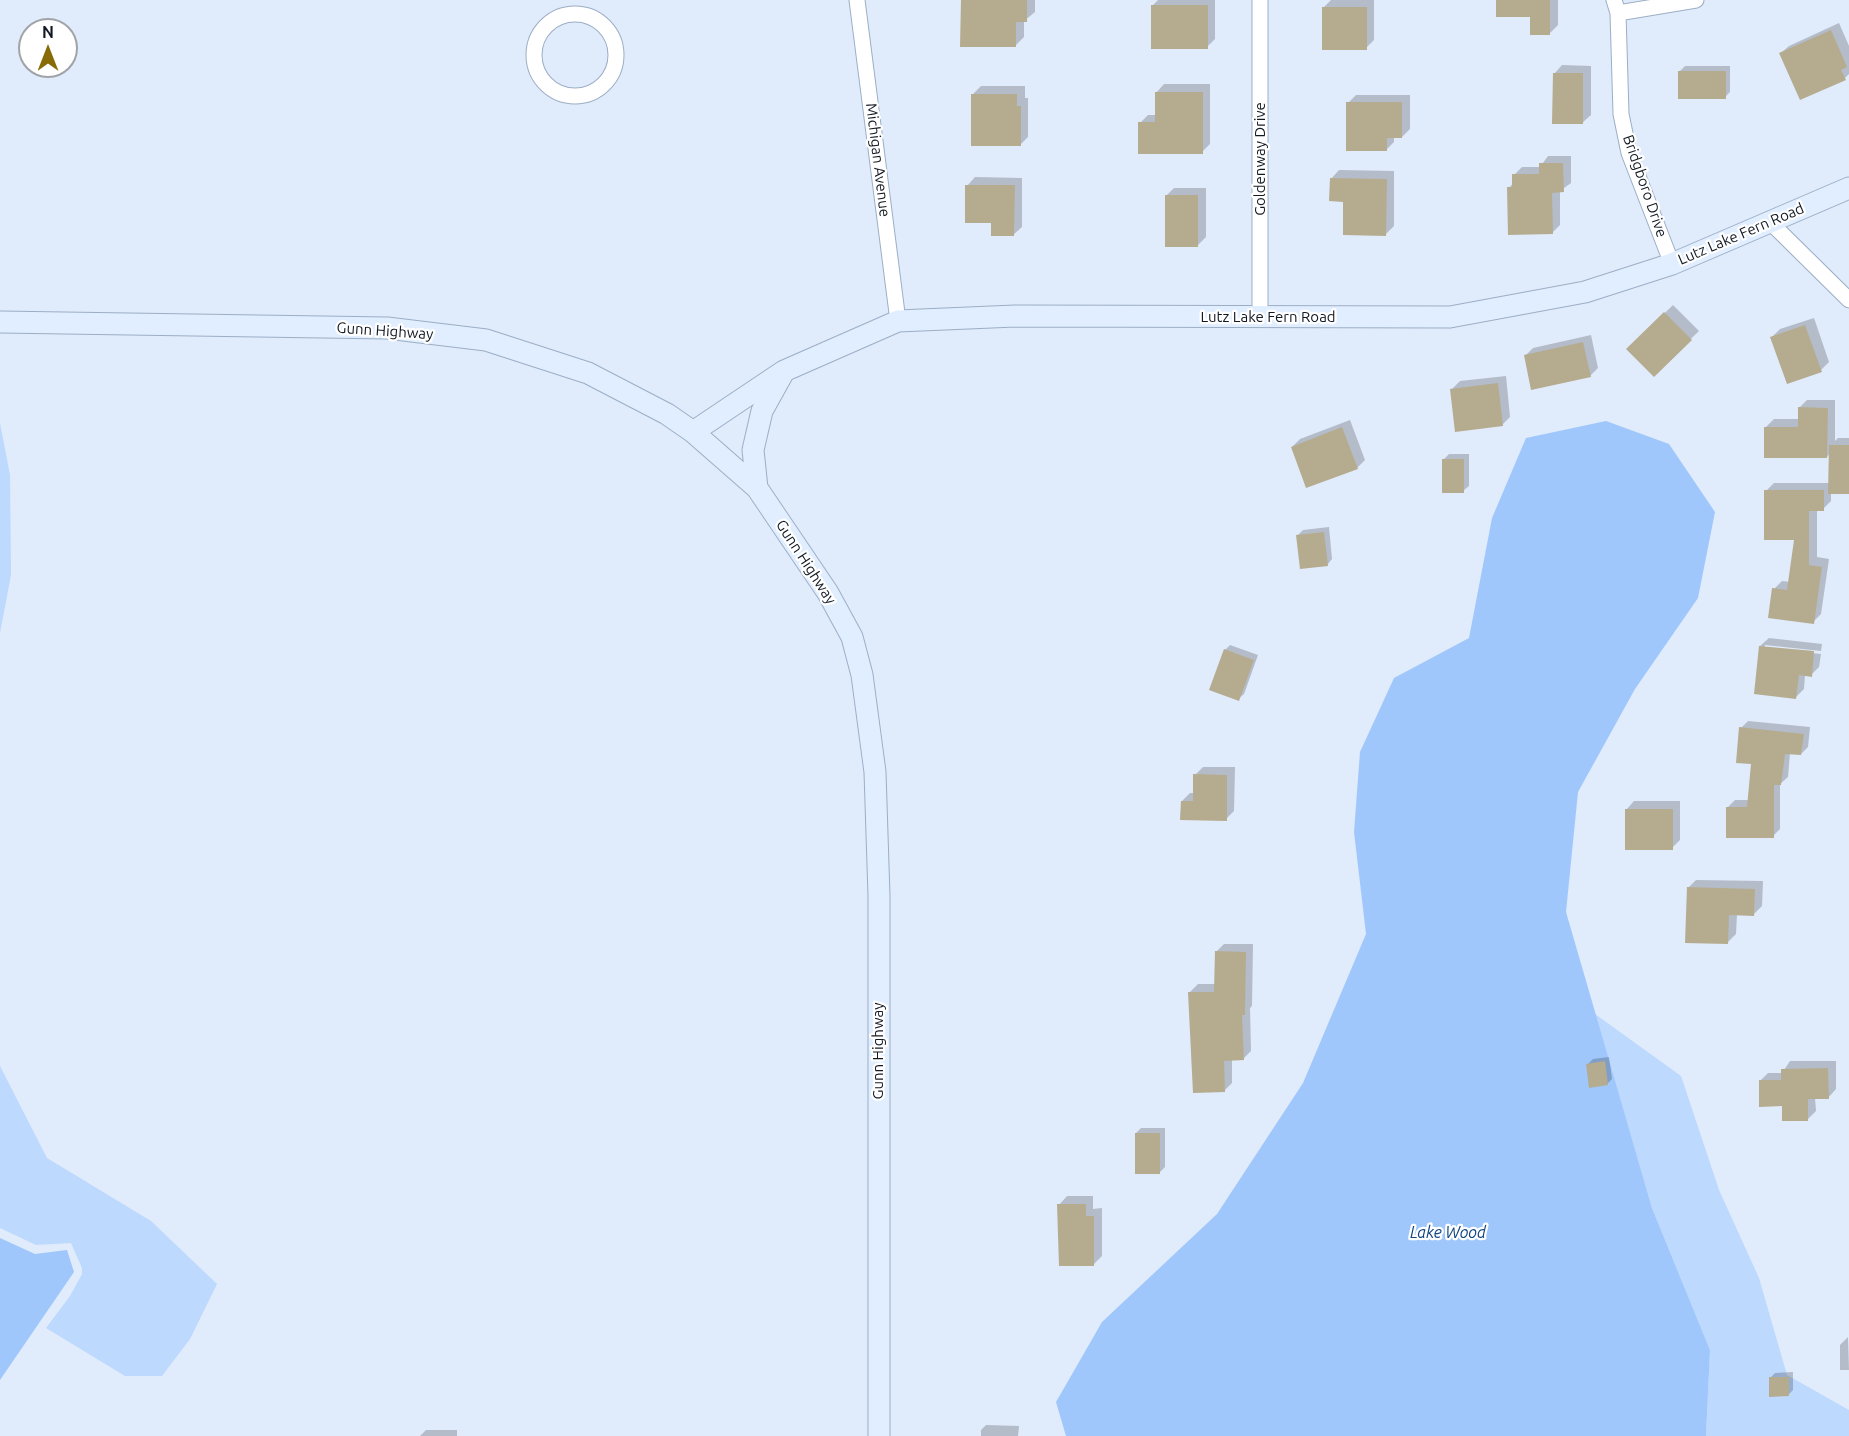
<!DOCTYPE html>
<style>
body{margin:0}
#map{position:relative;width:1849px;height:1436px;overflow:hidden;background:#e0ebfb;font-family:Ubuntu,sans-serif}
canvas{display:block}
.north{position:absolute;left:18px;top:18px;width:60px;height:60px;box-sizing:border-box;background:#fff;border:2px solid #a0a3a7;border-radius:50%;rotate:0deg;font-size:16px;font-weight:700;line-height:24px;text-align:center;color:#121922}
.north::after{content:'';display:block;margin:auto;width:21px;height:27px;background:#876b07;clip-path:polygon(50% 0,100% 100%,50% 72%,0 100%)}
</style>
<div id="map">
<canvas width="1849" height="1436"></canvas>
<div class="north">N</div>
</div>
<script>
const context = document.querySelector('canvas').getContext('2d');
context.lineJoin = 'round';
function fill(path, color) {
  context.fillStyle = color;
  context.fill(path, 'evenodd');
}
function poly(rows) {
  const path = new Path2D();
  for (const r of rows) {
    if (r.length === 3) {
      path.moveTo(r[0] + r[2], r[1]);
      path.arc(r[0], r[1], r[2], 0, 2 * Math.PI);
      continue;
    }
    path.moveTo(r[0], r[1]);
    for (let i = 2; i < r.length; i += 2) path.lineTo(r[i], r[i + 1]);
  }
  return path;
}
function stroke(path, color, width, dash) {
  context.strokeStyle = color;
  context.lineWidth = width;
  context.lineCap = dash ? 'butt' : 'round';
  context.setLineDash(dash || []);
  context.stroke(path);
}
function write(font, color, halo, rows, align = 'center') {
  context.font = font + ' Ubuntu,sans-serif';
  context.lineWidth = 4.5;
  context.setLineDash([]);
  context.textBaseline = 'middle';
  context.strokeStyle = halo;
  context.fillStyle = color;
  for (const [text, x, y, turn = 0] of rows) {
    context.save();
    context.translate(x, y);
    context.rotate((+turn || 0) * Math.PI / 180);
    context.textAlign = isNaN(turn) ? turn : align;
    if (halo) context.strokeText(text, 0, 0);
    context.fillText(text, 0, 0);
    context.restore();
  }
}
fill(poly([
 [0,423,10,475,11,575,0,633],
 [1595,1014,1681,1076,1719,1190,1759,1278,1787,1375,1849,1410,1849,1436,1706,1436,1710,1350,1652,1208],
 [0,1066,47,1158,151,1221,217,1284,190,1339,162,1376,125,1376,46,1328,70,1296,82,1274,82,1268,71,1243,36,1245,0,1228]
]), '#bdd9fe');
fill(poly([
 [1606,421,1669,444,1715,512,1698,598,1635,689,1578,792,1566,912,1652,1208,1710,1350,1706,1436,1066,1436,1056,1402,1102,1322,1217,1214,1303,1083,1366,934,1354,832,1360,752,1394,678,1469,638,1492,518,1526,438],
 [0,1238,35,1254,67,1250,74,1272,0,1380]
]), '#9fc7fc');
fill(poly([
 [962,0,1035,0,1035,12,1024,21,1024,37,1016,45],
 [1158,0,1215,0,1215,39,1207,47,1153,5],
 [1331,0,1374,0,1374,40,1366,48,1324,7],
 [1498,0,1558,0,1558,25,1549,34,1532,15],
 [1839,23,1849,46,1849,74,1845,78,1780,54,1789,46],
 [1562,65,1591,66,1591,115,1582,123,1554,74],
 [1685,66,1730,66,1730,92,1725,97,1680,71],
 [1164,84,1210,84,1210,144,1202,152,1140,123,1148,115,1156,115,1156,93],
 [981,86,1025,86,1025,98,1028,98,1028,137,1020,145,973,94],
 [1356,95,1410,95,1410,129,1402,137,1394,137,1394,142,1386,150,1348,103],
 [1548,156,1571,156,1571,183,1560,191,1560,225,1552,233,1509,188,1514,182,1514,175,1522,167,1540,167],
 [1339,170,1394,171,1394,226,1386,234,1345,200,1331,179],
 [975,177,1022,178,1022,227,1013,235,993,221,967,186],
 [1174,188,1206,188,1206,237,1198,245,1166,196],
 [1673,305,1699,331,1654,375,1628,349],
 [1814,318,1829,362,1821,370,1772,337,1780,329],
 [1591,335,1598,368,1590,376,1525,356,1533,348],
 [1506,376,1510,417,1502,425,1452,389,1460,381],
 [1807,400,1835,400,1835,441,1838,438,1849,438,1849,492,1831,492,1831,501,1823,509,1817,509,1817,557,1829,559,1821,614,1813,622,1774,589,1782,581,1790,582,1796,539,1766,491,1774,483,1830,483,1830,453,1827,457,1766,427,1774,419,1799,419,1799,408],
 [1350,420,1365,460,1357,468,1292,447,1300,439],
 [1449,454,1469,454,1469,486,1463,491,1443,460],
 [1329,527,1332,559,1327,565,1298,535,1303,530],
 [1769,638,1822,644,1821,651,1765,645,1765,648,1821,654,1819,667,1811,675,1805,675,1804,689,1796,697,1760,646],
 [1230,645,1258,655,1244,694,1238,699,1225,650],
 [1748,721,1810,727,1808,747,1801,754,1790,753,1788,777,1780,784,1780,829,1773,836,1728,807,1735,800,1749,800,1753,763,1741,728],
 [1203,767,1235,767,1234,811,1226,819,1182,801,1190,793,1195,793,1195,775],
 [1634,801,1680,801,1680,840,1672,848,1626,810],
 [1696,880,1763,881,1762,906,1754,914,1737,914,1736,934,1728,942,1688,888],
 [1224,944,1253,944,1252,1006,1250,1008,1251,1051,1243,1059,1232,1059,1232,1083,1224,1091,1190,992,1198,984,1216,984,1216,952],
 [1609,1057,1612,1079,1607,1084,1588,1064,1593,1059],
 [1790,1061,1836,1061,1836,1089,1828,1098,1815,1098,1816,1111,1807,1120,1784,1105,1760,1081,1768,1073,1782,1073],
 [1141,1128,1165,1128,1165,1167,1160,1172,1136,1133],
 [1067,1196,1093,1196,1093,1209,1102,1208,1102,1256,1094,1264,1059,1205],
 [1848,1337,1849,1370,1840,1370,1840,1345],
 [1793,1372,1793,1390,1788,1395,1770,1378,1775,1373],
 [986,1425,1019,1426,1018,1436,981,1436,981,1430],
 [426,1430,457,1430,457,1436,420,1436]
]), '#0003');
fill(poly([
 [961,0,1027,0,1027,22,1016,22,1016,47,960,47],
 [1496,0,1550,0,1550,35,1530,35,1530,17,1496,17],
 [1151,5,1208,5,1208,49,1151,49],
 [1322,7,1367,7,1367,50,1322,50],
 [1831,30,1847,67,1841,70,1846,80,1800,100,1779,53],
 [1678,71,1726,71,1726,99,1678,99],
 [1553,73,1583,73,1583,124,1552,124],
 [1155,92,1203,92,1203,154,1138,154,1138,122,1155,122],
 [971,94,1017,94,1017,106,1021,106,1021,146,971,146],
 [1346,102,1402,102,1402,138,1387,138,1387,151,1346,151],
 [1539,163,1563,163,1564,192,1552,193,1553,234,1508,235,1507,187,1512,187,1512,174,1539,174],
 [1330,178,1387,179,1386,236,1343,235,1343,202,1329,201],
 [965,185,1015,185,1014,236,991,236,991,223,965,223],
 [1165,195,1198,195,1198,247,1165,247],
 [1664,312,1692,340,1654,377,1626,349],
 [1805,325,1822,372,1787,384,1770,337],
 [1583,342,1591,377,1531,390,1524,355],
 [1498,383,1503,426,1455,432,1450,389],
 [1798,407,1828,408,1827,458,1764,458,1764,427,1798,427],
 [1342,427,1358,469,1306,488,1291,447],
 [1829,445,1849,445,1849,494,1828,494],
 [1442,459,1464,459,1464,493,1442,493],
 [1764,490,1824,490,1824,511,1809,511,1809,565,1822,567,1814,624,1768,618,1772,588,1787,590,1794,540,1764,540],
 [1324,532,1328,566,1300,569,1296,535],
 [1759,646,1814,651,1812,677,1799,675,1796,699,1754,694],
 [1224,649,1254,660,1239,701,1209,690],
 [1739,727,1804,734,1801,755,1785,754,1781,785,1774,785,1774,838,1726,838,1726,807,1747,807,1751,764,1736,763],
 [1193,774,1227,775,1227,821,1180,820,1181,801,1193,801],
 [1625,809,1673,809,1673,850,1625,850],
 [1687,887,1755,889,1754,916,1729,915,1728,944,1685,943],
 [1215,951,1246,952,1245,1015,1242,1015,1244,1060,1224,1061,1225,1092,1193,1093,1188,992,1214,992],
 [1605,1061,1608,1085,1589,1088,1586,1064],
 [1828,1068,1829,1099,1808,1099,1808,1121,1782,1121,1782,1106,1759,1107,1759,1080,1781,1080,1781,1069],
 [1135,1133,1160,1133,1160,1174,1135,1174],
 [1057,1204,1086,1204,1086,1216,1094,1216,1094,1266,1059,1266],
 [1769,1377,1789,1377,1789,1396,1769,1397]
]), '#b5ab8f');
const street = poly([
 [857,0,898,321],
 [1614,0,1618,13,1621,114,1629,153,1672,264],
 [1618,13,1696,0],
 [575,55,41],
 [1770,222,1849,300],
 [1260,317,1260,0]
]);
const secondary = poly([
 [0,322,387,328,486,340,588,373,667,414,693,432,757,488,828,593,852,637,862,675,875,772,879,896,879,1436],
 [693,432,784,371,898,321,1015,316,1450,317,1585,292,1672,264,1849,188],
 [757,488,753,450,762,411,782,375]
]);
stroke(street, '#9caec6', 17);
stroke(secondary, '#9caec6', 23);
stroke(street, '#fff', 15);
stroke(secondary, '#e0eeff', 21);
write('15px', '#121922', '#fff', [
 ["Goldenway Drive",1260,159,-90],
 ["Michigan Avenue",878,160,83],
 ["Bridgboro Drive",1645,186,71],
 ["Lutz Lake Fern Road",1741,234,-23],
 ["Lutz Lake Fern Road",1268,317],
 ["Gunn Highway",385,331,4],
 ["Gunn Highway",806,562,57],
 ["Gunn Highway",878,1051,-90]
]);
write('italic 16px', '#124583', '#fff', [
 ["Lake Wood",1448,1233]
]);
</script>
